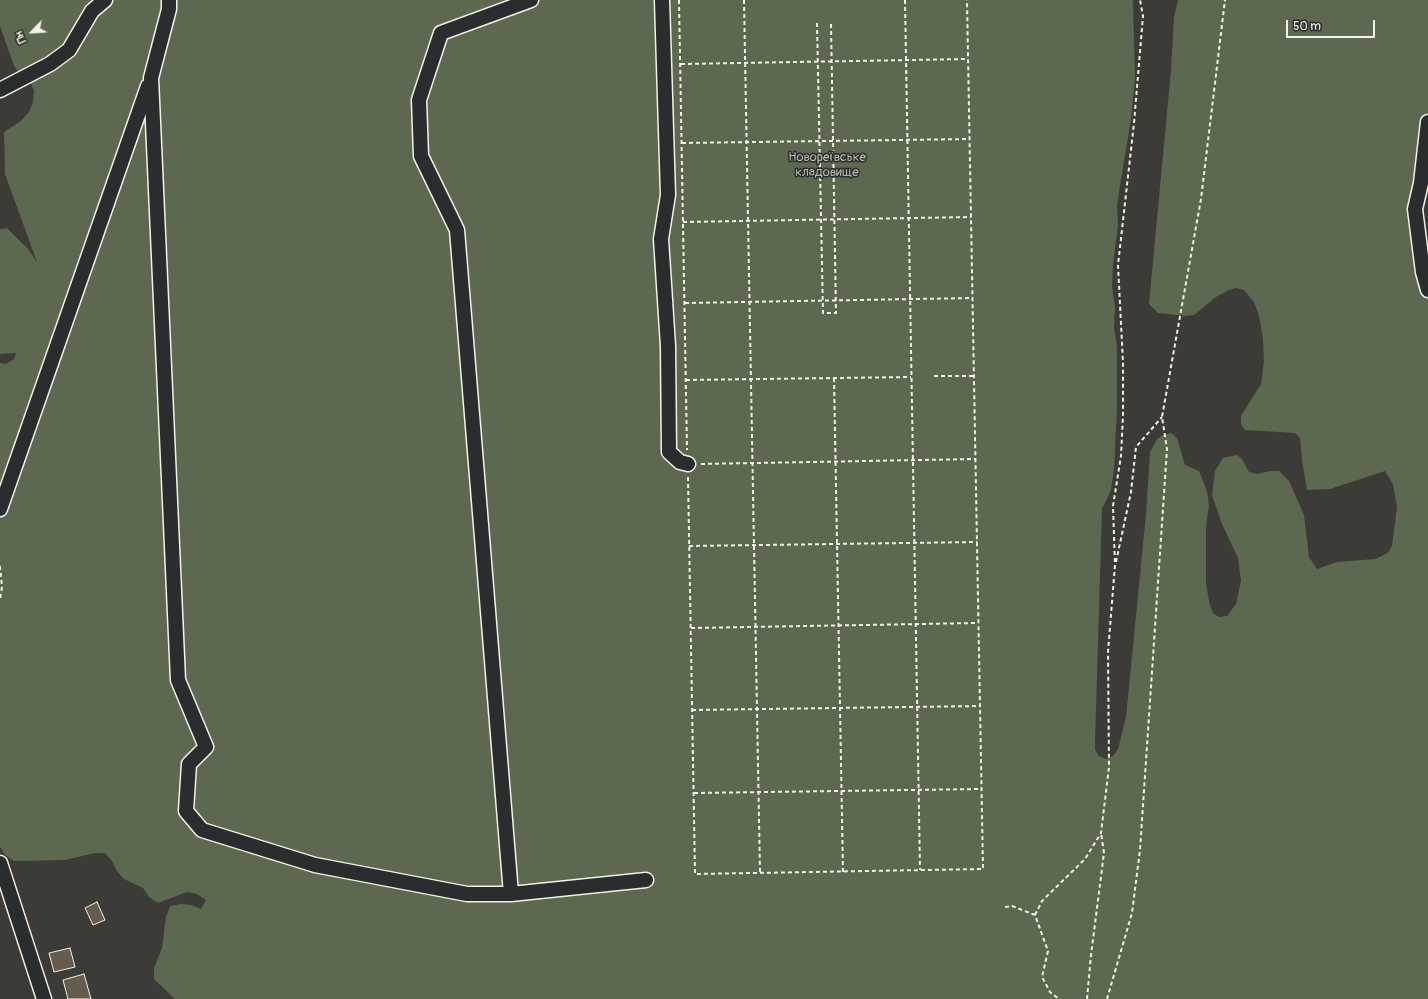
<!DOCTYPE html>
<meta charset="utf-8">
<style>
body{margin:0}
#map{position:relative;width:1428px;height:999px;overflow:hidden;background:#3c3b37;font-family:Pangolin,sans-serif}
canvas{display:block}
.north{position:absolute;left:12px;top:12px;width:40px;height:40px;-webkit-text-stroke:3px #2a2d2e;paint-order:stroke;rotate:245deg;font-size:11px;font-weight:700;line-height:16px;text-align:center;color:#f4f1e8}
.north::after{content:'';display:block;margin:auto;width:14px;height:18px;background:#f4f1e8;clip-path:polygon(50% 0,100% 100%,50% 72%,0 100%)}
.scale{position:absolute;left:1286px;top:20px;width:89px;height:18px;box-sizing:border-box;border:2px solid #f4f1e8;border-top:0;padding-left:5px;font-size:12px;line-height:14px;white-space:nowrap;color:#f4f1e8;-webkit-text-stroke:3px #2a2d2e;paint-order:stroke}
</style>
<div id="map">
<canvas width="1428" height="999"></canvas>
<div class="north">Пн</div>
<div class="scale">50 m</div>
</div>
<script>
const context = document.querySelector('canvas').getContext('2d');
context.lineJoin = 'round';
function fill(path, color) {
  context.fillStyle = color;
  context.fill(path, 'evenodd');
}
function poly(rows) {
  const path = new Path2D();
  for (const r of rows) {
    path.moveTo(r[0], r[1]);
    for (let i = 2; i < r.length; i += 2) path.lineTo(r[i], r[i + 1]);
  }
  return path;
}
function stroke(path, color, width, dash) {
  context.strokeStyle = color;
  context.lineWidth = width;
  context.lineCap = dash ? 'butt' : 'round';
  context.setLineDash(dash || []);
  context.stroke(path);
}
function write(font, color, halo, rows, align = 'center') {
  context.font = font + ' Pangolin,sans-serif';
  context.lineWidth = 3;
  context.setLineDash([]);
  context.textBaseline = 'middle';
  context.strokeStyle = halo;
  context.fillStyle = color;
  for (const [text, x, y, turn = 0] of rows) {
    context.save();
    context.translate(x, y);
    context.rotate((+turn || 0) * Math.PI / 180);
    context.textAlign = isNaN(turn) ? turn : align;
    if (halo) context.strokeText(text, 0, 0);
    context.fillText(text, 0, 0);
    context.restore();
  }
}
fill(poly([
 [0,0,1133,0,1135,78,1131,119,1117,205,1118,225,1113,265,1112,286,1115,307,1114,327,1117,347,1117,409,1114,469,1111,490,1102,509,1095,742,1095,750,1099,756,1106,759,1113,756,1118,749,1126,717,1146,514,1150,452,1157,439,1163,435,1171,433,1177,438,1185,465,1199,471,1207,491,1209,505,1206,527,1206,584,1210,606,1213,613,1219,617,1227,616,1236,604,1241,581,1238,558,1222,524,1212,495,1215,471,1223,458,1237,455,1242,459,1249,472,1257,474,1271,471,1279,471,1289,481,1304,515,1309,557,1317,569,1337,562,1375,559,1388,553,1392,546,1397,507,1393,484,1385,471,1330,489,1307,490,1302,461,1300,438,1295,433,1245,430,1241,424,1241,416,1261,384,1264,361,1263,339,1259,316,1254,302,1244,290,1236,288,1229,290,1216,297,1194,315,1186,316,1158,313,1149,304,1171,70,1174,17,1178,0,1428,0,1428,159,1421,239,1428,290,1428,999,175,999,154,979,154,968,162,948,166,917,170,906,181,904,191,905,201,909,206,900,197,894,187,892,158,903,149,897,143,888,124,879,117,871,112,861,105,853,95,853,65,860,14,861,5,855,0,847,0,363,6,364,14,359,16,353,0,354,0,229,7,228,28,249,37,262,5,174,4,132,21,121,29,112,33,102,34,91,30,81,21,75,14,66,0,26]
]), '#5c684f');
const building = poly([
 [97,902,105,920,93,925,85,908,97,902],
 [70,948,75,967,54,972,49,953,70,948],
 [84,974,91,999,68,999,63,980,84,974]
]);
fill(building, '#655c4d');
stroke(building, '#f4f1e8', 1);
const minor = poly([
 [169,0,169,9,151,78,178,680,206,747,189,764,186,811,202,830,315,865,467,894,511,894,646,880],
 [662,0,668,195,661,239,668,346,669,452,680,462,688,464],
 [0,90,50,64,69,50,92,11,105,0],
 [1428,122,1421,183,1415,209,1423,272,1428,290],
 [0,509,148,86],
 [0,863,44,999],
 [511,894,457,230,421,156,419,100,441,33,531,0]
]);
stroke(minor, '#f4f1e8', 17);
stroke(poly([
 [679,0,687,450],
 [744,0,760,873],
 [905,0,920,870],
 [817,23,823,313,836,313,831,23],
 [681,64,968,59],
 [682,143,970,139],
 [683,222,971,217],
 [685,303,973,298],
 [934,376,974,376],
 [834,378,843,872],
 [686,380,911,377],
 [701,464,976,459],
 [688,477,695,874,983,869,967,0],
 [689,546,977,542],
 [1116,562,1131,492,1136,447,1162,417],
 [0,566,2,587,0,600],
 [691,628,978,623],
 [692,710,980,706],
 [694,793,981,789],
 [1005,907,1012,906,1035,915,1048,951,1042,977,1050,992,1059,999],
 [1035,915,1042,901,1085,859,1101,833,1109,767,1108,652,1115,565,1113,506,1121,456,1123,415,1123,363,1118,265,1134,123,1143,16,1140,0],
 [1087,999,1091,955,1104,853,1101,833],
 [1107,999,1132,913,1140,850,1167,449,1162,417,1201,199,1225,0]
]), '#f4f1e8', 2, [4, 3]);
stroke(minor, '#2a2d2e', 14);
write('13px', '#b7baab', '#2a2d2e', [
 ["Новореївське",827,158],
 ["кладовище",827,173]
]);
</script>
